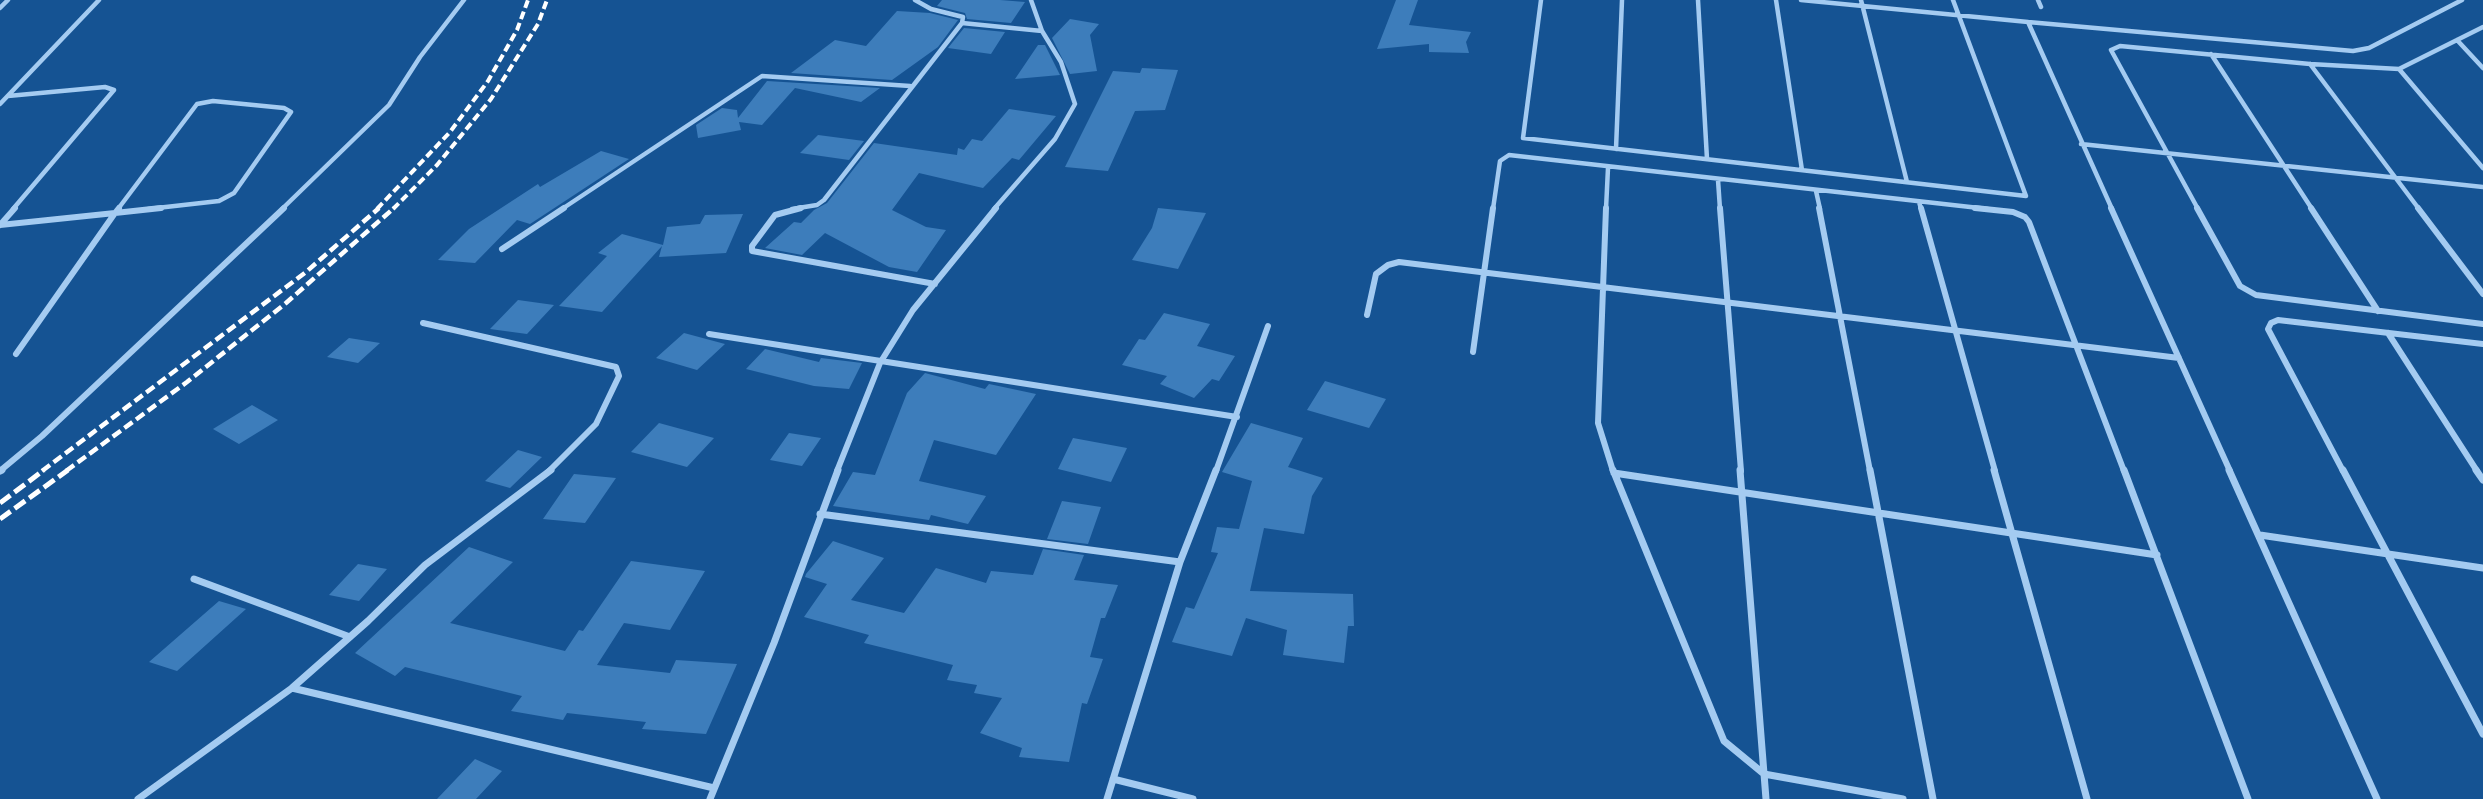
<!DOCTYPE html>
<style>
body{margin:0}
canvas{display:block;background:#155393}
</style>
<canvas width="2483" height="799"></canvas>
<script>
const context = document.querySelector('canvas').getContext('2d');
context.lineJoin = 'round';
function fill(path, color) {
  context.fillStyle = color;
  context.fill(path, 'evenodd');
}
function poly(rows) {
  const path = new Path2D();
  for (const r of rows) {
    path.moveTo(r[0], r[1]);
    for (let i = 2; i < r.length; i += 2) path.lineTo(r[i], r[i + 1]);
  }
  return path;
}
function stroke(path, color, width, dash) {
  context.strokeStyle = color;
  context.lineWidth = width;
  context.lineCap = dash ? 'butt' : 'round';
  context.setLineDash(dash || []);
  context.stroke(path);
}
fill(poly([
 [942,0,1000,0,1025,2,1011,23,967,19,965,13,937,6],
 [1396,0,1418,0,1409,25,1471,32,1466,42,1469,53,1429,52,1429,44,1377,49],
 [897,11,930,13,958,20,938,47,892,80,791,73,835,40,866,46],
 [1070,19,1099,24,1090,35,1097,71,1070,74,1052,38],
 [964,28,1005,32,991,54,948,48],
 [1038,45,1045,45,1060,75,1015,79],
 [1142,68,1178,70,1165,110,1135,111,1108,171,1065,167,1113,71,1140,73],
 [767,81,880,88,861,102,795,88,762,125,739,122,741,130,698,138,696,125,722,108,737,110,738,118],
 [1009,109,1056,116,1019,160,1012,158,983,188,919,173,892,210,926,227,946,230,917,272,889,267,825,233,802,255,765,248,794,222,801,223,814,210,827,203,874,143,957,155,958,148,964,150,972,139,982,141],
 [818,135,864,141,849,160,800,153],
 [601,151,629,159,530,224,517,220,475,263,438,260,469,229,538,184,540,187],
 [1158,208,1206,213,1178,269,1132,260,1152,228],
 [743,214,726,253,659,257,662,246,602,312,559,306,607,256,598,253,622,234,663,245,667,227,700,224,705,215],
 [518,300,554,305,527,334,490,329],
 [1164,313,1210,324,1197,346,1235,356,1219,381,1212,379,1194,398,1160,384,1167,376,1122,365,1139,339,1145,340],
 [684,333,725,344,697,370,656,358],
 [349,338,380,343,358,363,327,357],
 [765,349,819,362,821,358,862,363,849,389,814,386,746,369],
 [925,373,985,389,989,384,1036,394,996,455,934,440,919,481,986,496,968,524,931,515,929,520,833,506,853,472,875,475,907,393],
 [1325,381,1386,399,1369,428,1307,410],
 [252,405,278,420,239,444,213,429],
 [659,423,714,438,687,467,631,452],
 [1251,423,1303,438,1288,467,1323,478,1312,496,1304,534,1264,528,1250,591,1353,594,1354,626,1348,626,1344,663,1283,655,1287,630,1246,618,1232,656,1172,642,1186,607,1194,609,1218,553,1211,552,1217,527,1239,529,1252,481,1222,472],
 [789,433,821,438,802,466,770,460],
 [1073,438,1127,448,1111,482,1058,469],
 [518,450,542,457,510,488,485,481],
 [574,474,616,478,585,523,543,519],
 [1062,501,1101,507,1088,544,1047,539],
 [833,541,884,558,851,600,904,613,936,568,986,583,991,571,1033,575,1043,549,1084,555,1074,580,1118,585,1105,618,1101,618,1090,657,1103,659,1087,704,1082,703,1069,762,1019,757,1022,748,980,733,1002,698,974,693,977,685,947,680,953,665,864,643,869,635,804,617,827,584,805,577,806,574],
 [469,547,513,562,450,623,565,651,579,630,583,631,631,561,705,571,670,630,624,623,597,665,670,673,676,660,737,664,706,734,642,729,646,722,567,713,563,720,511,711,522,696,405,667,395,676,355,653],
 [358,564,387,569,359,601,329,595],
 [219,601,246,609,177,671,149,662],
 [475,759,502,771,476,799,437,799]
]), '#3d7dbb');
stroke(poly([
 [915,0,931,9,963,17,962,23],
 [1541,0,1523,138,2026,196,1953,0],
 [1698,0,1707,159],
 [1776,0,1802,170],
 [1801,0,2028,22],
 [1861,0,1907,182],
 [2038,0,2041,7],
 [0,8,8,0],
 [2457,40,2483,68],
 [2211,54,2312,209],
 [2310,64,2419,209],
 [2399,69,2483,168],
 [8,96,105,87,114,90,13,209],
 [0,104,99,0],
 [2081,144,2483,187],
 [1616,149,1622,0],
 [1718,180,1720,209],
 [1816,191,1820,209],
 [1919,202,1921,209],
 [118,209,197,104,213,101,284,108,291,112,234,193,219,201,148,209],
 [282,209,389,105,420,57,464,0],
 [562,209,762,76,910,86],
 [792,209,817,205,824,200,962,23,1042,31],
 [994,209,1055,139,1075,104,1061,62,1042,31,1031,0],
 [1493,209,1500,161,1509,155,1988,209],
 [1606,209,1608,168],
 [2112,209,2028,22,2353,51,2369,48,2462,0],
 [2198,209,2111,50,2120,46,2310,64,2399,69,2483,27]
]), '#a4cbf1', 4.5);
stroke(poly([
 [801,208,775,215,752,246,752,251,935,284],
 [1606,208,1598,423,1613,471],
 [1720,208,1741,471],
 [1819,208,1870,471],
 [1921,208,1995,471],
 [1975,208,2013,212,2025,217,2029,222,2124,471],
 [2111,208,2230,471],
 [2197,208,2240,286,2256,295,2483,324],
 [2311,208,2378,311],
 [2418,208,2483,294],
 [115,213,119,208],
 [115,213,161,208],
 [0,225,115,213],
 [0,225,15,208],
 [502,249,564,208],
 [1367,315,1376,274,1388,265,1399,262,2179,358],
 [423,323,616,367,619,376,596,424,549,471],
 [2388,333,2477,471],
 [709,334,1237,417],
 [1473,352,1493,208],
 [16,354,115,213],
 [0,471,42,436,284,208],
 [837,471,880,363,913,310,996,208],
 [1216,471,1268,326],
 [2343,471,2268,329,2271,323,2278,320,2483,344]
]), '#a4cbf1', 6);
stroke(poly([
 [1613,470,1724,741,1764,774,1903,799],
 [1740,470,1766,799],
 [1870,470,1933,799],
 [1994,470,2087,799],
 [2124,470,2248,799],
 [2229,470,2377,799],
 [2343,470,2483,734],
 [2476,470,2483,480],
 [0,471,2,470],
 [1614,473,2157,555],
 [820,514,1180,562],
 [2260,535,2483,568],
 [194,579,350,637],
 [292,688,714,788],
 [1113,779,1193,799],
 [138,799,292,688,368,621,425,565,551,470],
 [710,799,774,643,838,470],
 [1107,799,1180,562,1216,470]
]), '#a4cbf1', 7);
stroke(poly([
 [377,209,450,132,488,81,517,30,528,0],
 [393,209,437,165,491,99,538,24,547,0]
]), '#fff', 4, [8, 4]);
stroke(poly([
 [42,471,306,272,379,208],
 [66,471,187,382,286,303,394,208]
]), '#fff', 4.5, [10, 4.5]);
stroke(poly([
 [0,503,44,470],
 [0,519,68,470]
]), '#fff', 5, [13, 5]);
</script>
